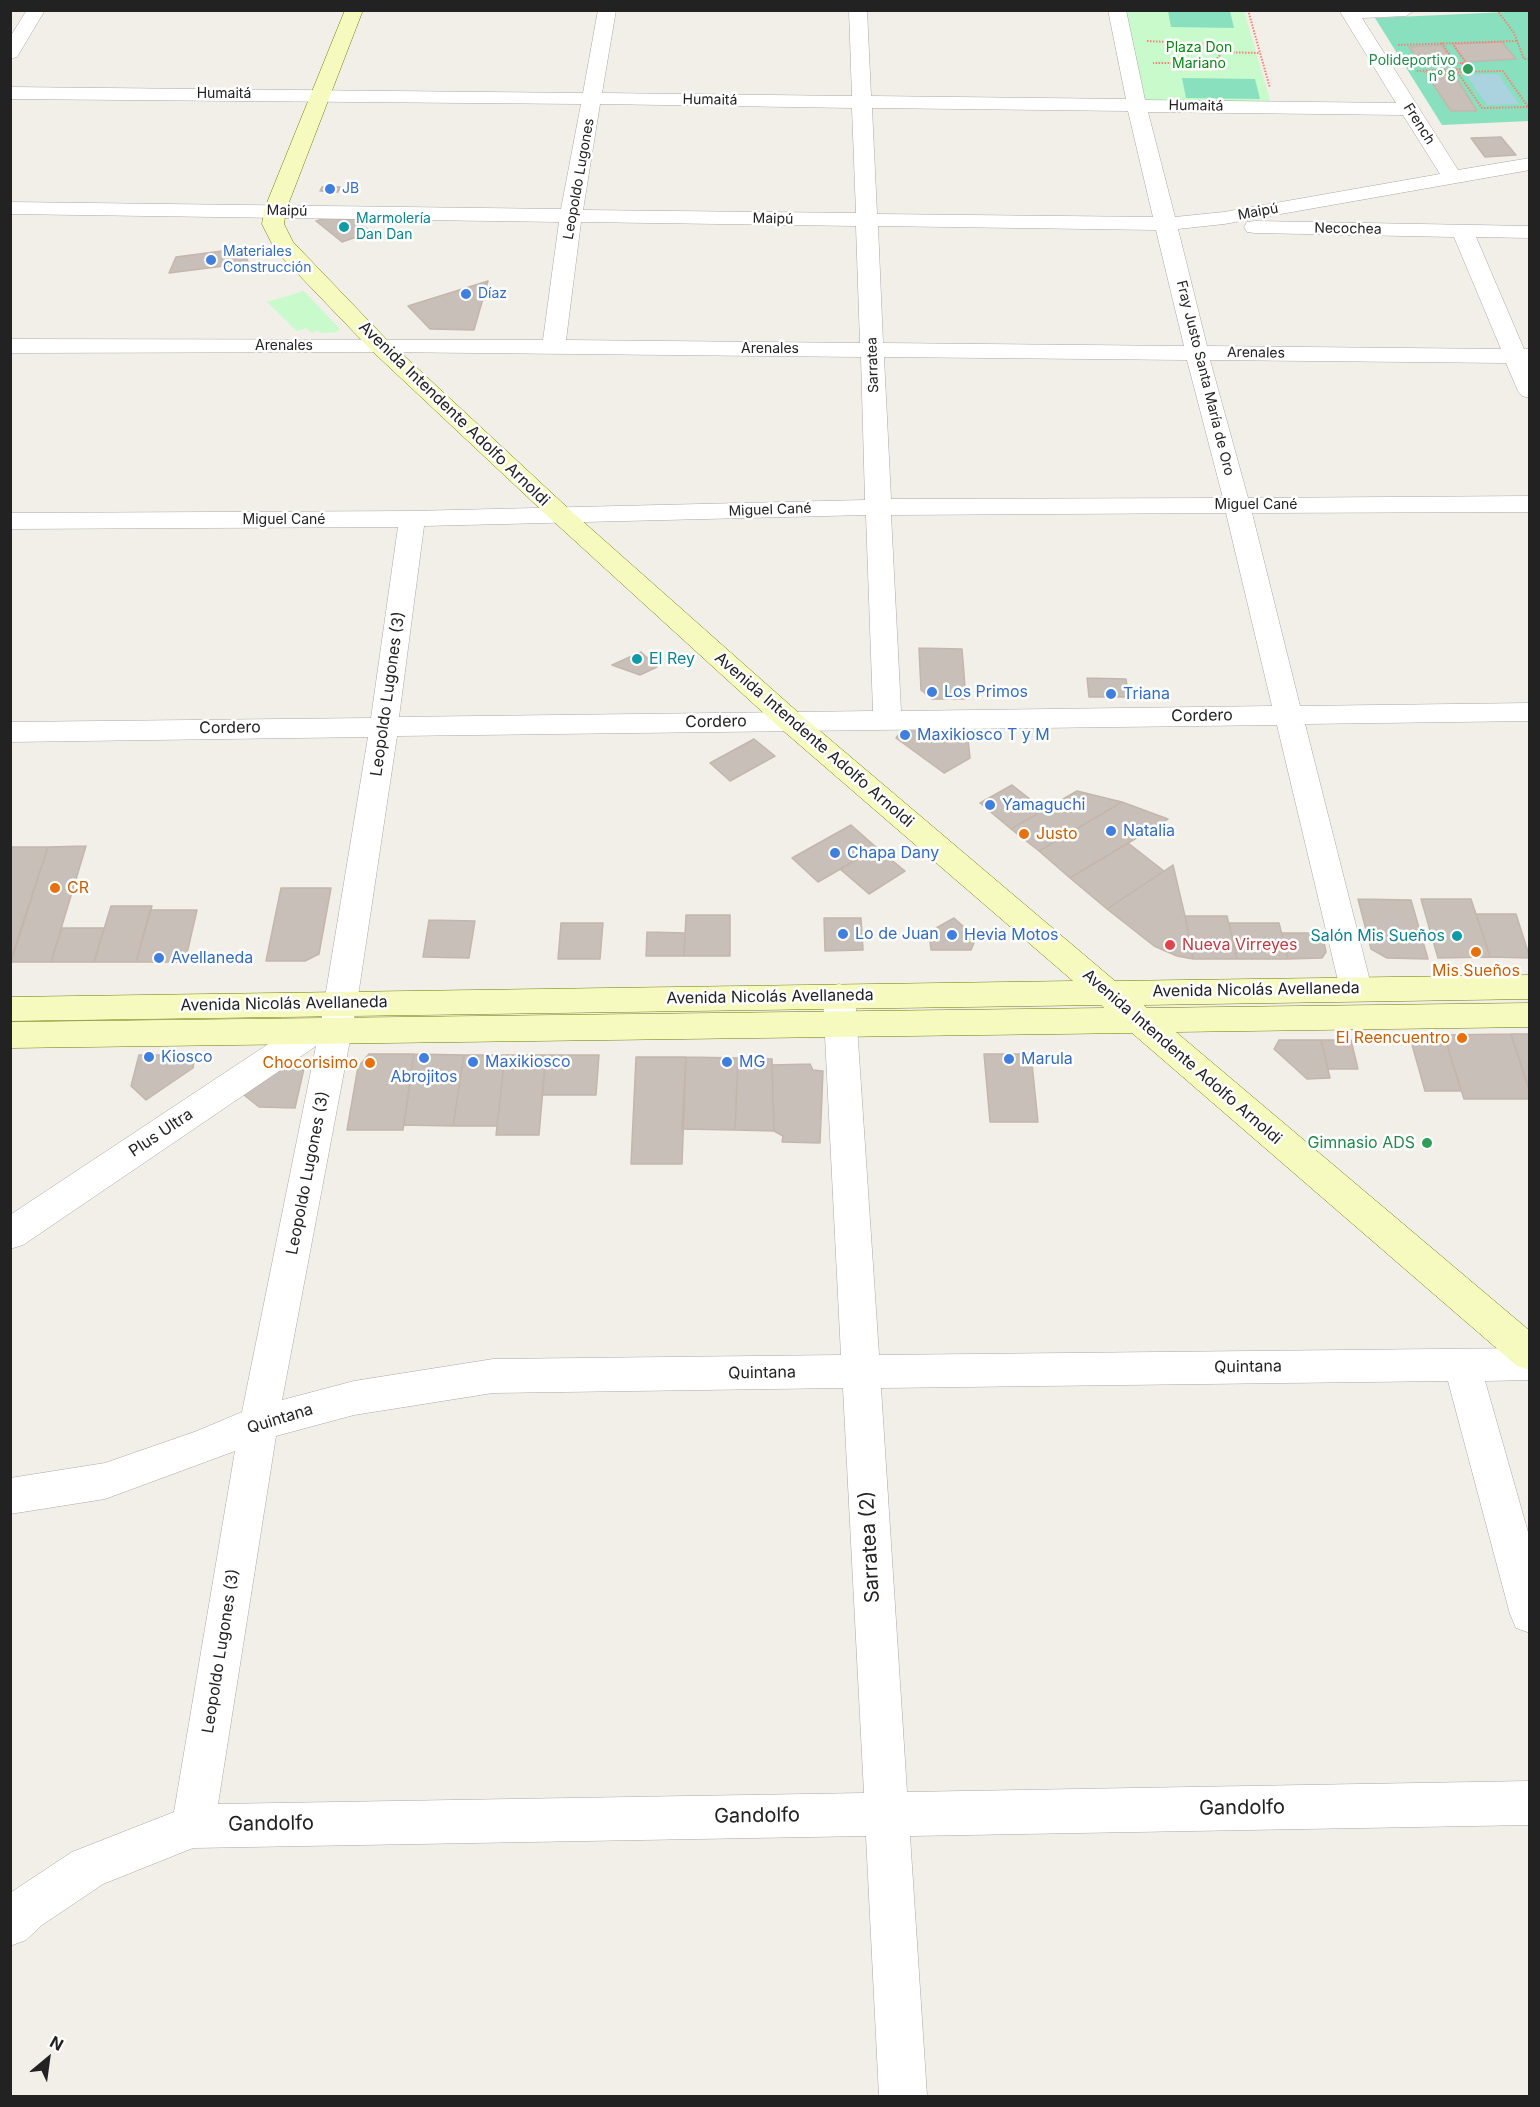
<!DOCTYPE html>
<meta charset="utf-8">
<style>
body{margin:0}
#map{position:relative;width:1540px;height:2107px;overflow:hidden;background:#f2efe9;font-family:Inter,sans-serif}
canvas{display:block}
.frame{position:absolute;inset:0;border:12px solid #222;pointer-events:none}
.north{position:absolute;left:18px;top:2029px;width:60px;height:60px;-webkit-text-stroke:4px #fff;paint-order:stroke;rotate:29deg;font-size:16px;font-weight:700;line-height:24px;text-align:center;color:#222}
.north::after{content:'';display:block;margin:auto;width:21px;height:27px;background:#222;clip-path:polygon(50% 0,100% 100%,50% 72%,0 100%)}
</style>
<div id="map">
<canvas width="1540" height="2107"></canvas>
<div class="frame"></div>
<div class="north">N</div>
</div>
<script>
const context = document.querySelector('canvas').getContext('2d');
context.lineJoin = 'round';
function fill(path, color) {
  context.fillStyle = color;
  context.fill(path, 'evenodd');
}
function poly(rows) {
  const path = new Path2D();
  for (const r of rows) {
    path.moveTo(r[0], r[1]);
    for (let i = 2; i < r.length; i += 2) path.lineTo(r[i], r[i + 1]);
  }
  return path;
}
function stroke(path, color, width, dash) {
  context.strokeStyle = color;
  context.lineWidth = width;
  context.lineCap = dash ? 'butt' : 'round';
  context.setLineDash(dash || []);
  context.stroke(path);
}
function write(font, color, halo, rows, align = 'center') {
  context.font = font + ' Inter,sans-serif';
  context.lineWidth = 5;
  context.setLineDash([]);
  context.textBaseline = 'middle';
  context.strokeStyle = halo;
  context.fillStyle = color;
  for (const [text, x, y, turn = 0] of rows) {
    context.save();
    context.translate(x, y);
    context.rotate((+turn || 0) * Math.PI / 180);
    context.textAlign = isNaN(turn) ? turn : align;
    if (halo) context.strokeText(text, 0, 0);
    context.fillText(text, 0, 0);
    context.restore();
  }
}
fill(poly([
 [1126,11,1244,11,1271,103,1148,101,1144,98],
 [304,291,340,329,337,332,321,333,318,330,312,333,306,328,297,331,267,302]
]), '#c8facc');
fill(poly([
 [1168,11,1230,11,1234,28,1171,27],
 [1529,11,1529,121,1442,125,1375,18],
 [1182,78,1255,79,1260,99,1186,98]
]), '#88e0be');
fill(poly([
 [1497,74,1498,74,1519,104,1487,105,1466,75]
]), '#aad3df');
const building = poly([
 [1502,42,1516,59,1466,62,1453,44,1502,42],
 [1441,45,1454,63,1421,64,1409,47,1441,45],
 [1452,71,1477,111,1451,111,1425,72,1452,71],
 [1501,137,1516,155,1485,157,1471,138,1501,137],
 [322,187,340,187,338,192,320,191,322,187],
 [352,217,371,232,342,242,316,221,326,218,352,217],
 [245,248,248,263,169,273,176,257,245,248],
 [488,281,474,330,430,329,408,306,488,281],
 [919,648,962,649,966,699,932,699,921,690,919,648],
 [641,652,657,667,640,675,612,665,641,652],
 [1087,678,1126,679,1129,697,1089,697,1087,678],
 [903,729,967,729,970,758,944,773,896,738,903,729],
 [754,739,775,756,730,781,710,763,754,739],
 [1012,785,1044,810,1011,829,980,803,1012,785],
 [1077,791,1122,802,1039,851,1011,829,1077,791],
 [1122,802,1168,819,1070,878,1039,851,1122,802],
 [851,825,877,848,818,882,792,858,851,825],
 [1128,843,1164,871,1107,909,1070,878,1128,843],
 [86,846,51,962,11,962,48,847,86,846],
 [10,847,48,847,10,962,10,847],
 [877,848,905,871,869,894,840,869,877,848],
 [1173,865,1185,916,1193,959,1177,956,1154,946,1107,909,1173,865],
 [281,888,331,888,319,954,305,961,266,961,281,888],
 [1358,899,1411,900,1428,959,1387,958,1371,949,1358,899],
 [1421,899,1471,899,1490,957,1438,958,1421,899],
 [111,906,152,906,136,962,94,962,111,906],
 [150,910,197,910,185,962,136,962,150,910],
 [1476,914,1516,914,1530,958,1490,957,1476,914],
 [686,915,730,915,730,956,684,956,686,915],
 [1185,916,1227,916,1237,959,1193,959,1185,916],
 [824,918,861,918,863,950,825,951,824,918],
 [954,918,976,938,971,950,931,950,929,932,954,918],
 [429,920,475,921,469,958,423,957,429,920],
 [561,923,603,923,600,959,558,959,561,923],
 [1229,923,1279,923,1288,959,1237,959,1229,923],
 [62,928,104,928,94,962,51,962,62,928],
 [647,932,685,933,684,956,646,956,647,932],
 [1282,933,1322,933,1326,952,1322,958,1288,959,1282,933],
 [1409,1034,1444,1035,1461,1091,1425,1091,1409,1034],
 [1511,1034,1530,1034,1530,1090,1529,1090,1511,1034],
 [1511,1034,1530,1092,1530,1099,1464,1099,1444,1035,1511,1034],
 [1279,1040,1321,1040,1330,1078,1307,1079,1274,1049,1279,1040],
 [1321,1040,1351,1040,1358,1069,1328,1069,1321,1040],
 [369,1054,414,1054,403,1130,347,1130,358,1067,369,1054],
 [414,1054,464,1055,453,1126,404,1125,414,1054],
 [984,1054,1031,1054,1038,1122,990,1122,984,1054],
 [139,1055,195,1055,193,1068,146,1100,131,1086,139,1055],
 [464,1055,505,1055,497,1126,453,1126,464,1055],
 [505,1055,546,1055,539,1135,496,1135,505,1055],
 [546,1055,599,1055,596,1095,542,1095,546,1055],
 [636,1057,686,1057,682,1164,631,1164,636,1057],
 [686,1057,738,1058,735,1130,682,1129,686,1057],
 [738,1058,772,1059,774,1131,735,1130,738,1058],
 [287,1063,305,1064,295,1108,259,1107,244,1095,287,1063],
 [810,1064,813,1070,823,1071,820,1143,782,1142,783,1136,774,1131,772,1065,810,1064]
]);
fill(building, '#c7bfb8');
stroke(building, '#c4b6ab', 1.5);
const minor = poly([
 [27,10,45,10,17,57,10,59,10,37,27,10],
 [598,10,616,10,602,93,852,96,849,10,867,10,871,96,1126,99,1108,10,1126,10,1145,100,1396,103,1339,10,1415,10,1406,16,1362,18,1458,170,1530,158,1530,170,1224,224,1178,229,1207,346,1501,349,1454,237,1255,233,1247,232,1244,227,1247,222,1255,221,1530,226,1530,238,1476,237,1524,349,1530,349,1530,398,1522,396,1518,391,1506,363,1210,360,1248,498,1530,496,1530,512,1252,513,1300,706,1530,703,1530,721,1305,724,1372,989,1367,998,1356,1001,1345,998,1340,989,1277,725,397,736,357,1003,282,1400,354,1381,493,1359,841,1355,823,996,828,987,839,984,850,987,855,996,879,1355,1530,1348,1530,1380,1485,1381,1530,1539,1530,1633,1516,1628,1510,1614,1448,1381,881,1388,907,1792,1530,1781,1530,1825,910,1836,927,2096,879,2096,866,1836,193,1848,103,1884,42,1925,26,1940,10,1946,10,1893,72,1852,174,1812,235,1451,105,1499,10,1514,10,1478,105,1463,197,1431,242,1412,316,1046,23,1245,10,1249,10,1215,300,1023,312,1019,321,1022,368,737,10,742,10,722,371,718,398,527,10,529,10,513,412,511,865,500,861,357,379,352,10,353,10,339,543,340,559,222,10,214,10,202,561,209,581,104,10,99,10,87,583,93,598,10],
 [600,104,852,108,856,213,583,210,600,104],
 [872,108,1128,111,1153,217,877,214,872,108],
 [1148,112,1403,115,1440,174,1224,212,1175,217,1148,112],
 [581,222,856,226,860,343,566,340,581,222],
 [878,226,1156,230,1184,346,883,343,878,226],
 [884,357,1187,360,1223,498,891,499,884,357],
 [1226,513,1272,706,901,711,891,515,1226,513],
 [866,515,873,711,399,717,424,526,866,515],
 [843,1388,864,1793,218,1804,276,1436,354,1415,493,1393,843,1388]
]);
const secondary = poly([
 [345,10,363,10,286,210,284,224,293,242,387,340,570,510,800,714,1115,981,1530,975,1530,999,1144,1005,1147,1008,1530,1003,1530,1027,1176,1032,1530,1331,1530,1370,1517,1366,1132,1033,10,1048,10,1022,1104,1008,1101,1005,10,1021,10,997,1073,981,780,728,552,520,371,350,275,250,262,224,264,210,345,10]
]);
stroke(minor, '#a9a9a9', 1);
stroke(secondary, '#707d05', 1);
stroke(poly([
 [1248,10,1270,88],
 [1497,10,1514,33,1524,59,1530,59],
 [1147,41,1205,44,1218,50,1220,55,1214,62,1207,63,1153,63],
 [1442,43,1455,63],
 [1452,43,1466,63,1462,63],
 [1398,45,1517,41],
 [1218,52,1260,53],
 [1409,65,1462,63,1466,69,1415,71],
 [1456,70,1482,108,1528,107,1503,71,1458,72]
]), '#fa8072', 2, [1.5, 1.5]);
fill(minor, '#fff');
fill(secondary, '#f7fabf');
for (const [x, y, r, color] of [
 [1468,69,6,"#2e9e5b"],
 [330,189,6,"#3f7fe0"],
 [344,227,6,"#0f9aa8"],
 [211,260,6,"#3f7fe0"],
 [466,294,6,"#3f7fe0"],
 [637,659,6,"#0f9aa8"],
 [932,692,6,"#3f7fe0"],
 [1111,694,6,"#3f7fe0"],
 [905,735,6,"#3f7fe0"],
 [990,805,6,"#3f7fe0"],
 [1111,831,6,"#3f7fe0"],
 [1024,834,6,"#e8710a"],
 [835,853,6,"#3f7fe0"],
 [55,888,6,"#e8710a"],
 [843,934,6,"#3f7fe0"],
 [952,935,6,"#3f7fe0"],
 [1457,936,6,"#0f9aa8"],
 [1170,945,6,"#e0444e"],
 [1476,952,6,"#e8710a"],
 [159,958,6,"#3f7fe0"],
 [1462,1038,6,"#e8710a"],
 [149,1057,6,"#3f7fe0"],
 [424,1058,6,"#3f7fe0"],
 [1009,1059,6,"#3f7fe0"],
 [473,1062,6,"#3f7fe0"],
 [727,1062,6,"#3f7fe0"],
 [370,1063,6,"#e8710a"],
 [1427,1143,6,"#2e9e5b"]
]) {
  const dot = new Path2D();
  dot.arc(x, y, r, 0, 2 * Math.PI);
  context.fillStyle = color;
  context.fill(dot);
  stroke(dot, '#fff', 2);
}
write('14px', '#0c8416', '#fff', [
 ["Plaza Don",1199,48],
 ["Mariano",1199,64]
]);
write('14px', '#27864d', '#fff', [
 ["Polideportivo",1456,61],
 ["n° 8",1456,77]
], 'right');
write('14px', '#222', '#fff', [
 ["Humaitá",224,94],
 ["Humaitá",710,100,1],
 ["Humaitá",1196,106,1],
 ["French",1419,124,58],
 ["Leopoldo Lugones",579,179,-80],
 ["Maipú",287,211,1],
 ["Maipú",1258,212,-10],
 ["Maipú",773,219,1],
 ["Necochea",1348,229,1],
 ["Arenales",284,346],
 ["Arenales",770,349],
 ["Arenales",1256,353,1],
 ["Sarratea",873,365,-92],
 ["Fray Justo Santa María de Oro",1205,378,76],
 ["Miguel Cané",1256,505],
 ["Miguel Cané",770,510,-2],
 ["Miguel Cané",284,520]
]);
write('14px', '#366cbe', '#fff', [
 ["JB",342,189],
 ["Materiales",223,252],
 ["Construcción",223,268],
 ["Díaz",478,294]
], 'left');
write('14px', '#0d838f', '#fff', [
 ["Marmolería",356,219],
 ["Dan Dan",356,235]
], 'left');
write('16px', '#222', '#fff', [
 ["Avenida Intendente Adolfo Arnoldi",454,414,44],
 ["Leopoldo Lugones (3)",388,694,-82],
 ["Cordero",1202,716,-1],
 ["Cordero",716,722,-1],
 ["Cordero",230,728,-1],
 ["Avenida Intendente Adolfo Arnoldi",814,740,41],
 ["Avenida Nicolás Avellaneda",1256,990,-1],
 ["Avenida Nicolás Avellaneda",770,997,-1],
 ["Avenida Nicolás Avellaneda",284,1004,-1],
 ["Avenida Intendente Adolfo Arnoldi",1182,1057,41],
 ["Plus Ultra",161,1133,-34],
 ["Leopoldo Lugones (3)",308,1173,-79],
 ["Quintana",1248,1367,-1],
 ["Quintana",762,1373,-1],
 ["Quintana",280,1419,-17],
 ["Leopoldo Lugones (3)",221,1651,-81]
]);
write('16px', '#0d838f', '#fff', [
 ["El Rey",649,659],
 ["Salón Mis Sueños",1445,936,"right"]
], 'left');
write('16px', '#366cbe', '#fff', [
 ["Los Primos",944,692],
 ["Triana",1123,694],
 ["Maxikiosco T y M",917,735],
 ["Yamaguchi",1002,805],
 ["Natalia",1123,831],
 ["Chapa Dany",847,853],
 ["Lo de Juan",855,934],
 ["Hevia Motos",964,935],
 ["Avellaneda",171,958],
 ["Kiosco",161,1057],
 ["Marula",1021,1059],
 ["Maxikiosco",485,1062],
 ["MG",739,1062],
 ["Abrojitos",424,1077,"center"]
], 'left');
write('16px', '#c56008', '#fff', [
 ["Justo",1036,834],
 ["CR",67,888],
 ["Mis Sueños",1476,971,"center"],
 ["El Reencuentro",1450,1038,"right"],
 ["Chocorisimo",358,1063,"right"]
], 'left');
write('16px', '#be3a42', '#fff', [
 ["Nueva Virreyes",1182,945]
], 'left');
write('16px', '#27864d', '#fff', [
 ["Gimnasio ADS",1415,1143]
], 'right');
write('20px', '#222', '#fff', [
 ["Sarratea (2)",870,1547,-93],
 ["Gandolfo",1242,1808,-1],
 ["Gandolfo",757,1816,-1],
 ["Gandolfo",271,1824,-1]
]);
</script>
